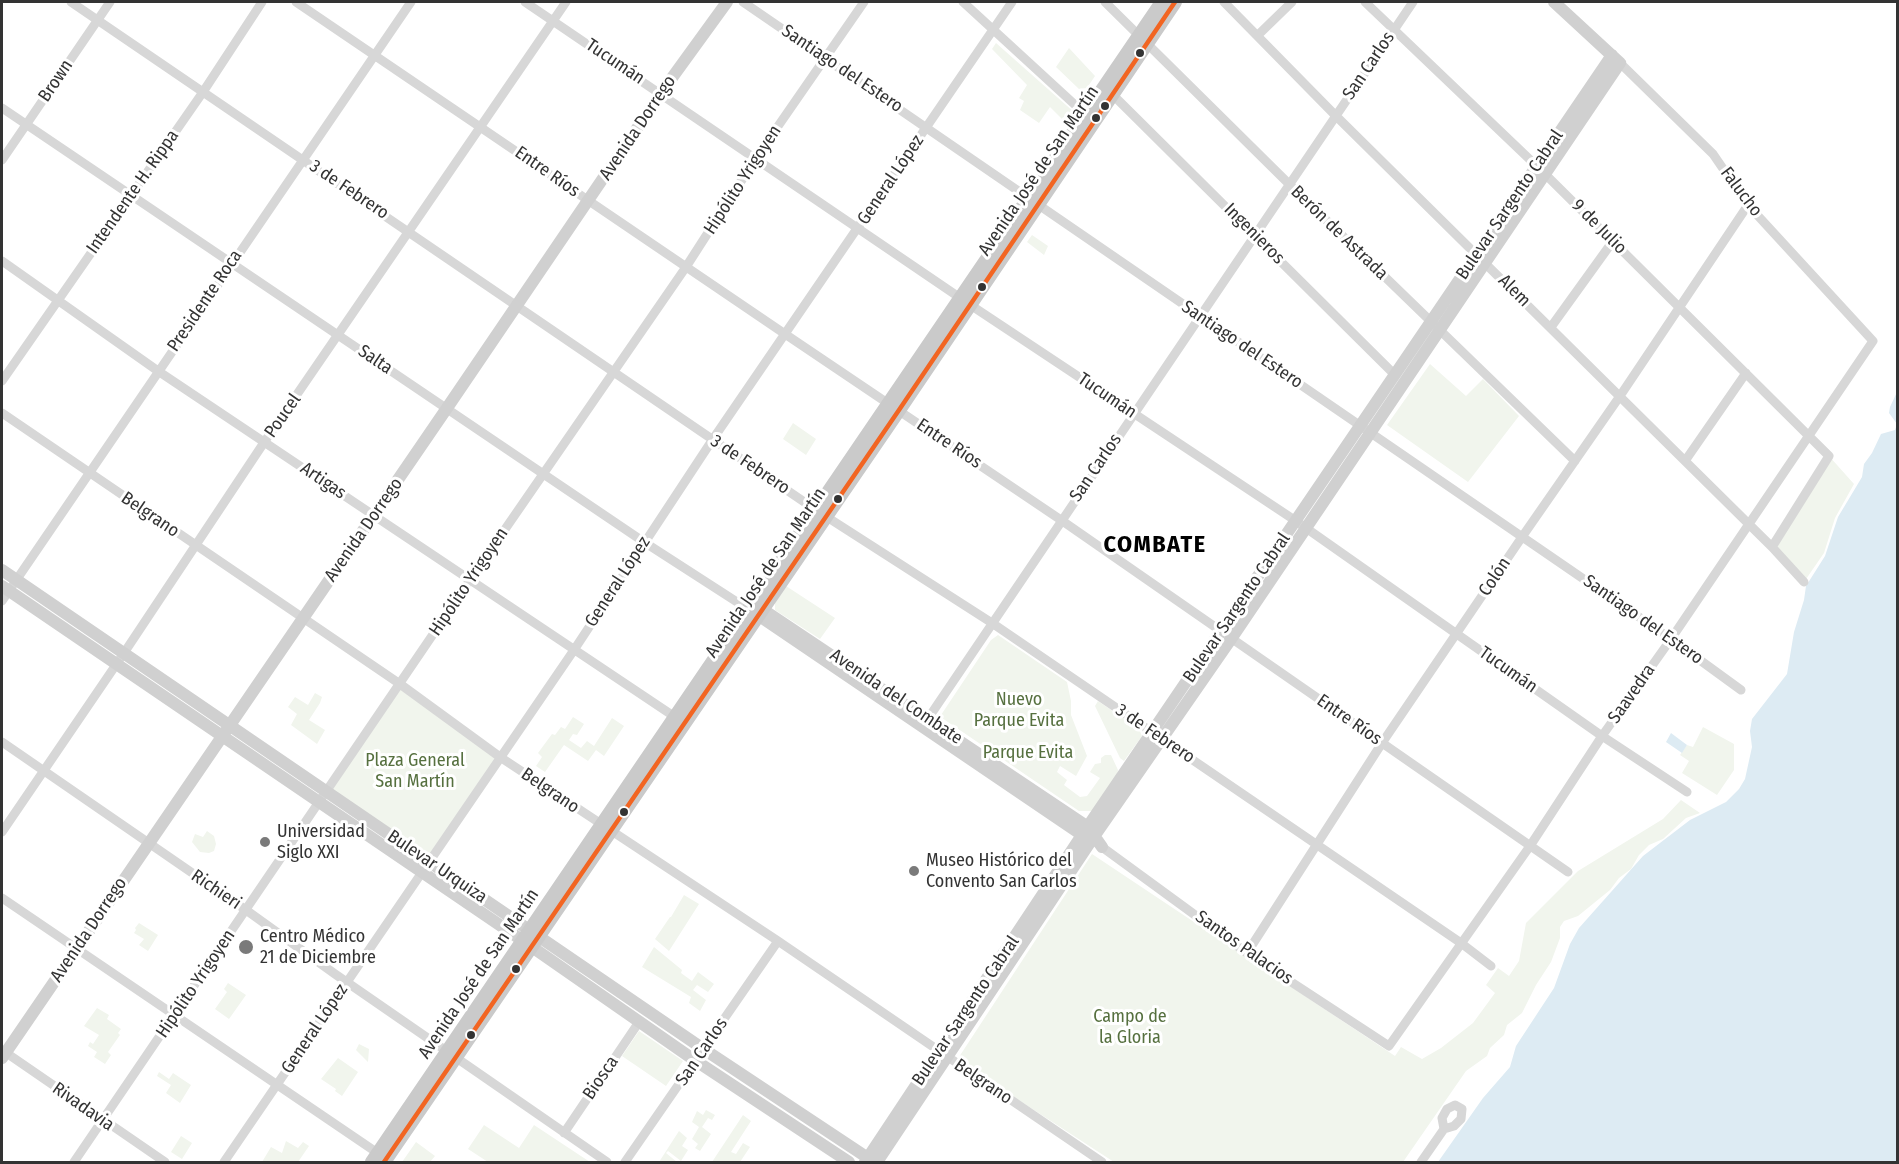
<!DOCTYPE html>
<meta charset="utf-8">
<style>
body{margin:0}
#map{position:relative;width:1899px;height:1164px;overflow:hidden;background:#fff;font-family:"Fira Sans Condensed",sans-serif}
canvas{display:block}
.frame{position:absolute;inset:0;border:3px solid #333;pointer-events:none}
</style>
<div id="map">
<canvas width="1899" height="1164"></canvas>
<div class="frame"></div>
</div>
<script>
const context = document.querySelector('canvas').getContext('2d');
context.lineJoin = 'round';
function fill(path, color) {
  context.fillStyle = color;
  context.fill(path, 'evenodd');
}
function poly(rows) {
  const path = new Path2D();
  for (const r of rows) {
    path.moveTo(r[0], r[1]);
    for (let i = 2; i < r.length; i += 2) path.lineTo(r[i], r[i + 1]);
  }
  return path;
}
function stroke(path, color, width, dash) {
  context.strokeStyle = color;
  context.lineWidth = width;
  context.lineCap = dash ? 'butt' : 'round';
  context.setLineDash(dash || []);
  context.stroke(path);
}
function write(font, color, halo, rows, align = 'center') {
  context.font = font + ' "Fira Sans Condensed",sans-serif';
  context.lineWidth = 6;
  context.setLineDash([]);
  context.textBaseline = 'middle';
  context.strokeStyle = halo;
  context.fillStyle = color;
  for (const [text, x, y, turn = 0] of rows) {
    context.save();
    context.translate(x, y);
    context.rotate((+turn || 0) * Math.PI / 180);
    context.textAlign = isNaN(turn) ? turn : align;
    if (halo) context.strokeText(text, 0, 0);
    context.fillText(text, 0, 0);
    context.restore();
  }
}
fill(poly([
 [996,43,1075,113,1071,128,1050,107,1039,123,1020,110,1024,101,1019,98,1027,85,992,49],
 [1069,48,1095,76,1087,88,1079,89,1056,67],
 [1032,235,1048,246,1044,255,1027,242],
 [1430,364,1466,396,1483,379,1519,416,1468,482,1387,425],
 [793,423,816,439,806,455,783,439],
 [1829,456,1854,484,1835,518,1824,553,1804,582,1772,547],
 [786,586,835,618,820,639,775,610,775,603],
 [998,635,1067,682,1071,701,1071,715,1087,756,1076,776,1060,766,1057,772,1067,780,1064,785,1080,797,1087,796,1100,778,1090,772,1095,764,1101,763,1101,758,1105,755,1111,755,1118,770,1117,776,1092,811,1079,811,942,718,941,715,991,640],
 [400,684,500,757,429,861,326,791],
 [315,693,322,697,320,703,309,720,325,730,317,744,291,725,297,714,288,707,295,697,308,705],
 [1098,701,1139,729,1142,736,1124,761,1120,758,1095,706],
 [573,717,584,724,577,735,573,734,569,740,581,748,587,741,594,746,612,718,624,726,604,756,596,750,588,761,564,745,545,772,536,766,542,757,538,753,552,734,555,735,561,727,565,729],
 [1703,727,1734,744,1734,770,1717,795,1682,773,1689,761,1680,755,1687,745,1693,747],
 [1681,800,1700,813,1686,818,1663,839,1649,845,1639,855,1631,869,1619,878,1610,890,1578,916,1564,921,1560,927,1560,938,1551,962,1536,985,1522,1013,1507,1025,1504,1035,1490,1048,1487,1056,1466,1071,1403,1162,1114,1162,957,1060,1092,854,1395,1056,1401,1047,1422,1059,1441,1048,1473,1023,1495,993,1486,985,1498,968,1509,976,1519,961,1526,923,1578,871,1663,819],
 [207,831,214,836,216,844,214,851,209,853,200,852,192,842,195,834,203,837],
 [684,895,699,904,669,951,655,939,670,917,671,917],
 [139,923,158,935,148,951,139,945,144,939,134,933,136,930,135,928],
 [654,947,682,970,681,973,692,981,698,972,714,984,708,992,697,985,693,990,706,1000,700,1011,689,1003,691,997,642,967],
 [228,983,246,995,229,1019,215,1009,227,992,224,989],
 [97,1008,109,1015,107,1019,121,1029,118,1033,120,1035,108,1052,111,1055,105,1064,94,1057,97,1052,88,1046,90,1042,93,1044,99,1035,84,1026],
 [639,1031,683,1061,666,1086,622,1056],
 [359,1044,369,1049,368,1062,356,1050],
 [338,1058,358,1072,342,1096,335,1091,336,1089,321,1079],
 [159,1072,169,1079,173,1073,191,1085,180,1103,166,1093,171,1085,157,1076],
 [706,1110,715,1115,712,1120,708,1118,702,1127,711,1134,700,1151,695,1148,698,1144,692,1139,699,1127,692,1122,697,1111,703,1115],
 [743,1115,751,1121,731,1152,736,1154,743,1143,750,1147,740,1162,712,1162],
 [484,1125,519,1148,534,1125,590,1162,488,1162,468,1149],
 [679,1131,687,1138,682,1146,688,1150,681,1161,668,1151,666,1153,677,1162,659,1162],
 [181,1136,192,1143,182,1159,171,1152],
 [286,1141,298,1148,303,1142,309,1146,298,1162,262,1162,271,1147,282,1153],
 [416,1142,435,1156,430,1162,402,1162]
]), '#f1f5ed');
fill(poly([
 [1897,392,1897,1162,1438,1162,1483,1098,1510,1067,1516,1046,1554,988,1570,944,1579,928,1643,856,1690,820,1726,802,1739,789,1745,779,1752,747,1750,731,1752,719,1787,674,1794,632,1804,600,1806,586,1825,556,1838,517,1862,477,1864,464,1872,453,1881,434,1895,430,1897,424,1889,413,1890,407],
 [1671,733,1687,745,1682,753,1666,742]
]), '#ddebf3');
stroke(poly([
 [71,2,816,510,992,623,1461,943,1491,966],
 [296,2,785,334,1061,520,1568,872],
 [525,2,975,308,1296,521,1602,736,1687,792],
 [743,2,1671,639,1741,690],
 [963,2,1085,114],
 [1105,2,1288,183,1575,461],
 [1224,2,1335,115,1772,547,1804,582],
 [1365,2,1545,174,1829,456,1772,547],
 [1258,35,1292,2],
 [1112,94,1395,375],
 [2,108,644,542,737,602,753,604],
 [2,160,110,2],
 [2,261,158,371,675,717],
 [1551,327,1613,241],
 [2,381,203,92,262,2],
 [2,413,400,684,500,757,778,941,1102,1162],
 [1685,461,1746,373],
 [2,601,411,2],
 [925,723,1413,2],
 [2,742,246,910,335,974,607,1162],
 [2,832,124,653,265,441,566,2],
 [1102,847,1247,953,1389,1046,1530,846,1602,736,1671,639,1873,341,1748,205,1713,154,1620,63],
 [2,898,382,1156],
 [1247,953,1382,743,1522,537,1620,396,1748,205],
 [2,1050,165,1162],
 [564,1133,639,1022],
 [74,1162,470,580,686,267,756,158,864,2],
 [224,1162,574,650,713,439,1012,2],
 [625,1162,778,941],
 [1421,1162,1444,1129,1454,1126,1461,1119,1462,1109,1455,1105,1447,1109,1442,1118,1444,1129]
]), '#d7d7d7', 9);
stroke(poly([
 [2,570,699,1046,874,1162],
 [2,586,532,947,690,1057,849,1162],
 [756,605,1088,827,1102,847],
 [752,611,1088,839],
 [2,1058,447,408,661,93,727,2],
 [865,1162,1082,835,1612,55],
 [877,1162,1091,841,1231,639,1620,63,1554,2]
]), '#d0d0d0', 12);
stroke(poly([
 [372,1162,1162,2],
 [384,1162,899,410,1175,2]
]), '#cacaca', 14);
stroke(poly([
 [384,1162,899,410,1175,2]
]), '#f26522', 4.5);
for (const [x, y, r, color] of [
 [1140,53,5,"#333"],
 [1105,106,5,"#333"],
 [1096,118,5,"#333"],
 [982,287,5,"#333"],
 [838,499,5,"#333"],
 [624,812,5,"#333"],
 [265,842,6,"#7a7a7a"],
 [914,871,6,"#7a7a7a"],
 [246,947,8,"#7a7a7a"],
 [516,969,5,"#333"],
 [471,1035,5,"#333"]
]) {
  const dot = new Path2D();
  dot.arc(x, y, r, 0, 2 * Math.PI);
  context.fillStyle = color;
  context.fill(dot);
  stroke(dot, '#fff', 2);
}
write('18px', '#333', '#fff', [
 ["Tucumán",615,62,34],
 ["San Carlos",1369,66,-56],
 ["Santiago del Estero",842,69,34],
 ["Brown",56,81,-56],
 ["Avenida Dorrego",638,128,-56],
 ["Avenida José de San Martín",1039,171,-56],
 ["Entre Ríos",547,172,35],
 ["Hipólito Yrigoyen",743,180,-57],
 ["General López",891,180,-56],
 ["3 de Febrero",349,190,34],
 ["Intendente H. Rippa",133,192,-55],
 ["Falucho",1741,192,53],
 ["Bulevar Sargento Cabral",1510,205,-56],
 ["9 de Julio",1599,227,45],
 ["Berón de Astrada",1339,233,44],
 ["Ingenieros",1254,234,45],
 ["Alem",1514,291,45],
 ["Presidente Roca",205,301,-56],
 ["Santiago del Estero",1242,345,34],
 ["Salta",375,360,34],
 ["Tucumán",1107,396,34],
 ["Poucel",283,416,-55],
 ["Entre Ríos",949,444,34],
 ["3 de Febrero",750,465,34],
 ["San Carlos",1096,468,-56],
 ["Artigas",323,481,34],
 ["Belgrano",150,515,34],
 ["Avenida Dorrego",364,530,-55],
 ["Avenida José de San Martín",766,573,-56],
 ["Colón",1495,577,-56],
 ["Hipólito Yrigoyen",469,582,-56],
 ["General López",618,582,-57],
 ["Bulevar Sargento Cabral",1237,608,-56],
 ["Santiago del Estero",1643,620,35],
 ["Tucumán",1508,670,35],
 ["Saavedra",1632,694,-55],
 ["Avenida del Combate",896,697,34],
 ["Entre Ríos",1349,720,35],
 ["3 de Febrero",1155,734,34],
 ["Belgrano",550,791,34],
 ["Bulevar Urquiza",437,867,34],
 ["Richieri",216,890,34],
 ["Avenida Dorrego",89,930,-56],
 ["Santos Palacios",1244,948,35],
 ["Avenida José de San Martín",479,974,-56],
 ["Hipólito Yrigoyen",196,984,-56],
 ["Bulevar Sargento Cabral",966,1011,-56],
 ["General López",315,1029,-56],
 ["San Carlos",702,1052,-56],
 ["Biosca",601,1078,-56],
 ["Belgrano",983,1082,34],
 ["Rivadavia",83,1107,35]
]);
write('18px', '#56703f', '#fff', [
 ["Nuevo",1019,700],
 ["Parque Evita",1019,721],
 ["Parque Evita",1028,753],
 ["Plaza General",415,761],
 ["San Martín",415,782],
 ["Campo de",1130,1017],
 ["la Gloria",1130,1038]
]);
write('18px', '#333', '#fff', [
 ["Universidad",277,832],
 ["Siglo XXI",277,853],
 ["Museo Histórico del",926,861],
 ["Convento San Carlos",926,882],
 ["Centro Médico",260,937],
 ["21 de Diciembre",260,958]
], 'left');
context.letterSpacing = '1.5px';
write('bold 24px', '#000', '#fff', [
 ["COMBATE",1155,545]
]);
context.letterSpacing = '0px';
</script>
